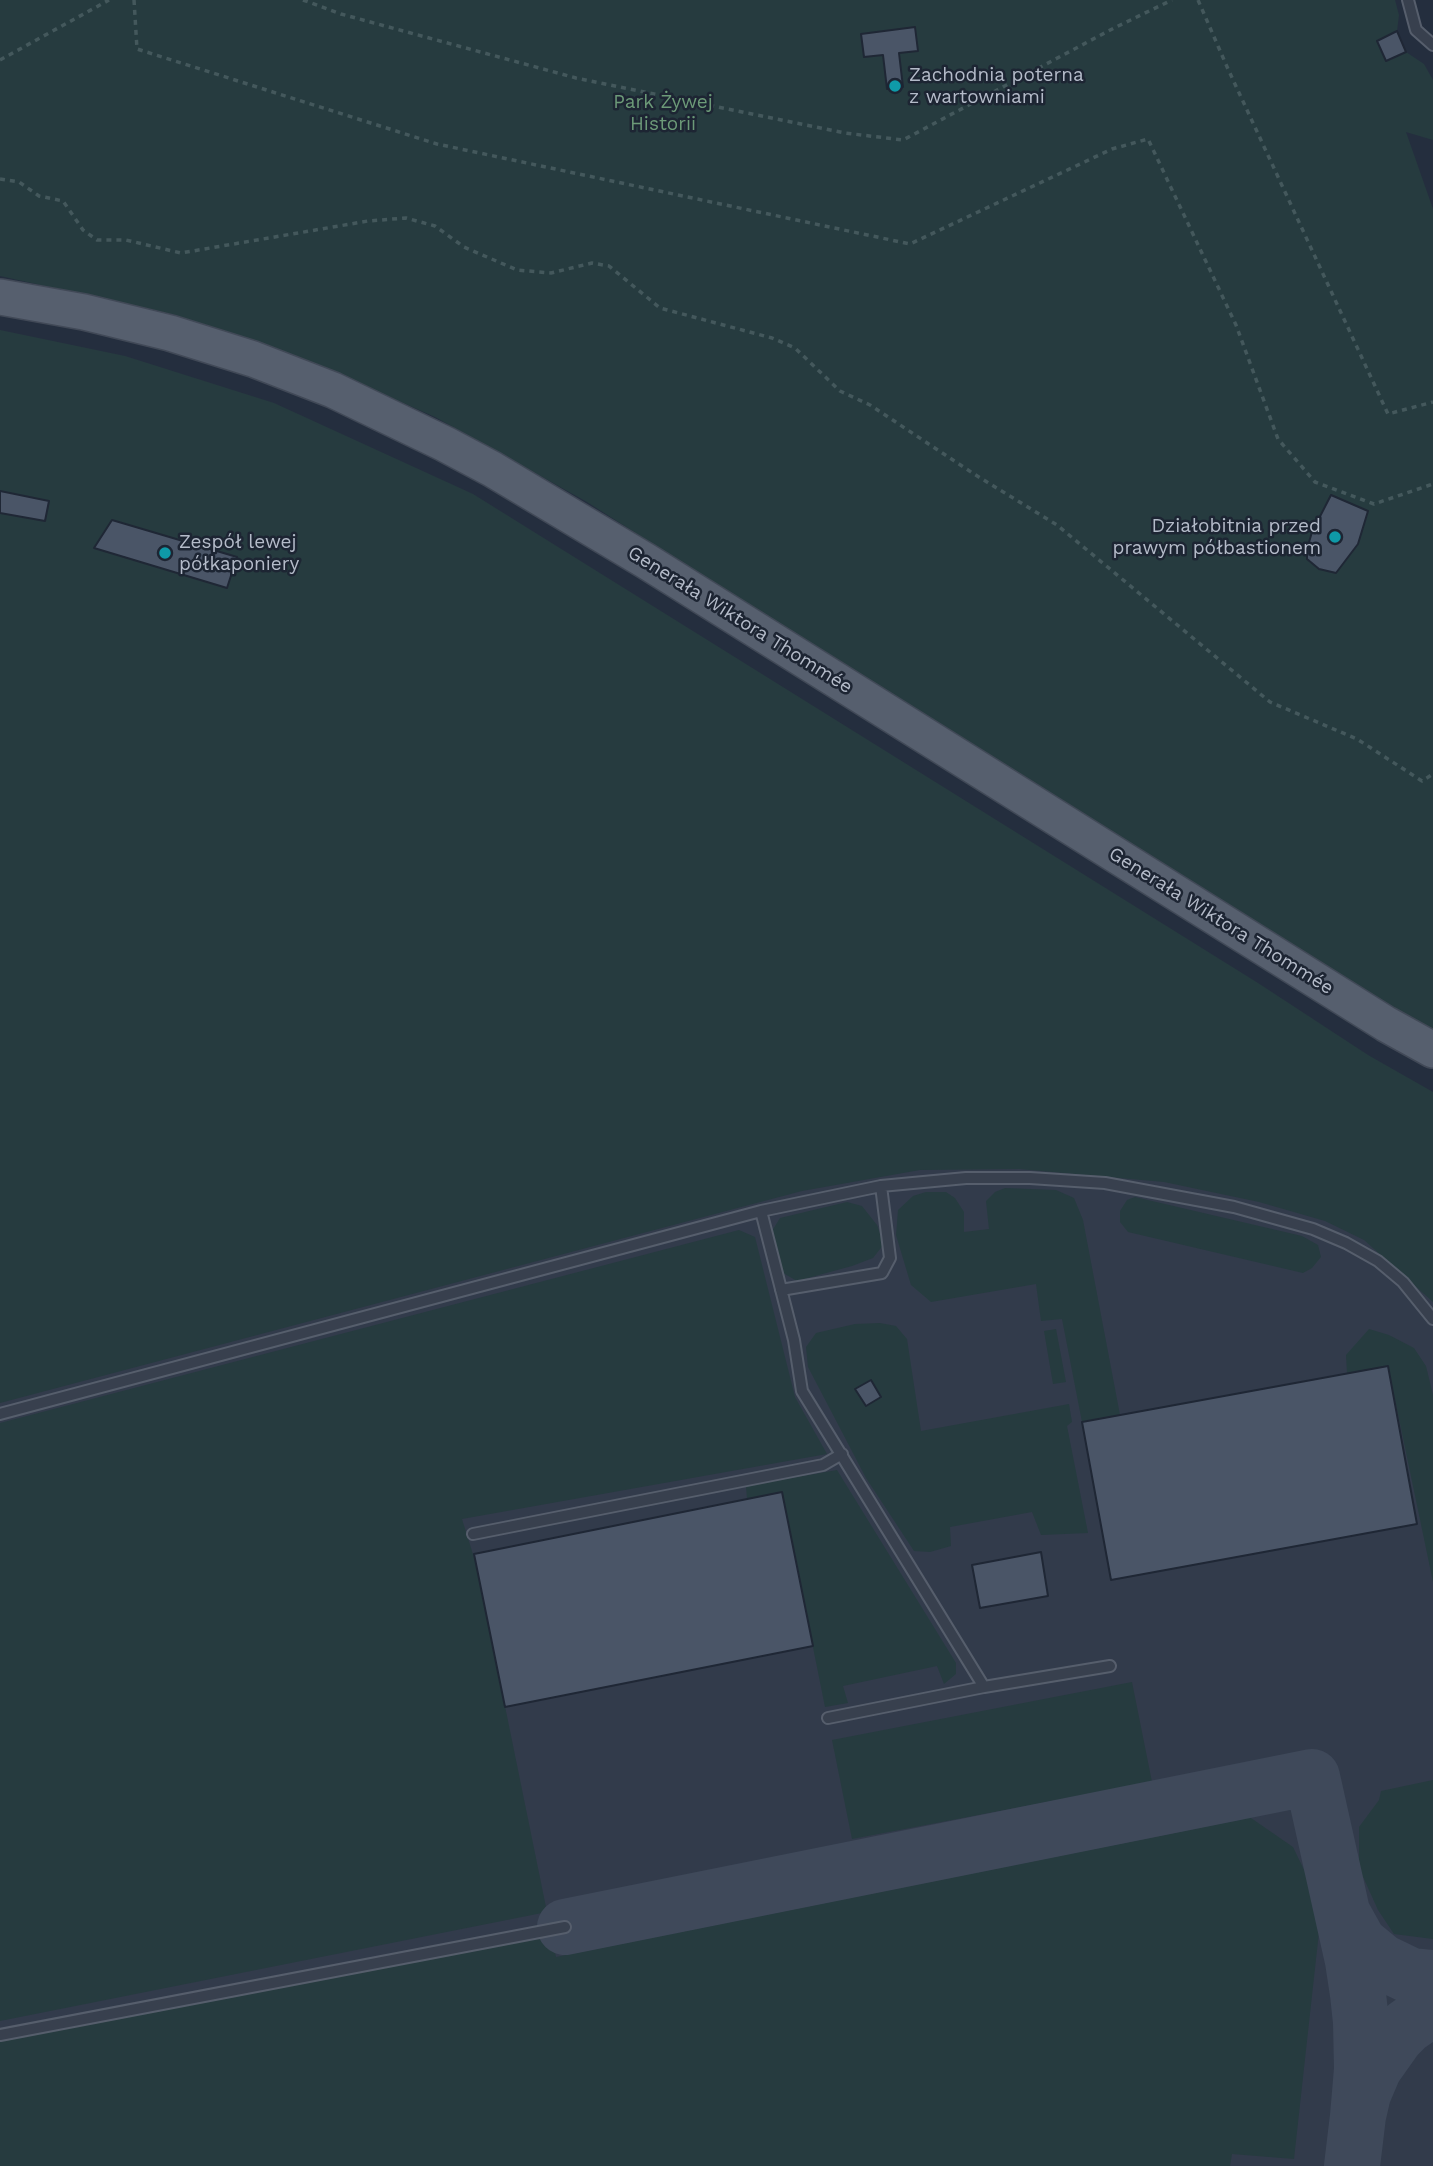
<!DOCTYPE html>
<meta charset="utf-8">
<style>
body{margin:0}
canvas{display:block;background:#242e3e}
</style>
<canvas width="1433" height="2166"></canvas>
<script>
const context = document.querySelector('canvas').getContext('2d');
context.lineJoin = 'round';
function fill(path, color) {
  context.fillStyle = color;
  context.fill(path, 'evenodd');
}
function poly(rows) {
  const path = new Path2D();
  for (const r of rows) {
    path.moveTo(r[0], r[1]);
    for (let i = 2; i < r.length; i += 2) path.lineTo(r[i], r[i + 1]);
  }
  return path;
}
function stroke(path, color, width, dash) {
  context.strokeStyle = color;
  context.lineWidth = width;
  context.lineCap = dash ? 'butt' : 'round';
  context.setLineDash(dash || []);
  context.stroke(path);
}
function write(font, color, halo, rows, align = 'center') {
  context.font = font + ' "Work Sans",sans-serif';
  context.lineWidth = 5;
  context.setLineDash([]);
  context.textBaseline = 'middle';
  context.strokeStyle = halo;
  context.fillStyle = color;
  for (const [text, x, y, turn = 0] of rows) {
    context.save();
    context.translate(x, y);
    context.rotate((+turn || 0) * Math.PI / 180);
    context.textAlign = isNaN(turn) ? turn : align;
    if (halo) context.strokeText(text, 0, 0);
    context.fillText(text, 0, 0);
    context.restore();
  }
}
fill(poly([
 [986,1110,1433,1227,1433,2166,0,2166,0,1370]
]), '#323b4b');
fill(poly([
 [0,0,1395,0,1399,15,1397,31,1377,41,1386,61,1406,52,1424,64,1433,80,1433,140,1406,132,1433,209,1433,1030,1414,1021,964,742,587,502,435,417,328,370,172,314,0,276],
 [0,330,125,356,274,403,473,494,1258,983,1368,1055,1433,1092,1433,1302,1364,1240,1325,1221,1259,1202,1164,1182,1019,1169,920,1170,802,1191,0,1403],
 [1005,1188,1056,1190,1074,1198,1083,1220,1120,1415,1082,1422,1062,1319,1041,1321,1036,1284,931,1302,911,1285,896,1235,898,1210,913,1196,926,1192,946,1192,955,1198,964,1212,964,1232,989,1229,986,1201,995,1192],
 [1135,1197,1302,1236,1318,1245,1321,1257,1312,1268,1303,1273,1128,1232,1120,1222,1120,1211,1127,1200],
 [847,1202,862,1206,877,1225,884,1244,873,1258,852,1266,797,1281,783,1273,772,1231,780,1218],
 [739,1230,755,1237,795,1397,827,1454,462,1519,476,1564,547,1912,0,2021,0,1423],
 [880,1323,896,1326,907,1339,921,1431,1069,1404,1072,1422,1067,1426,1088,1533,1041,1535,1032,1512,950,1527,951,1546,930,1552,914,1551,866,1478,808,1367,806,1347,816,1333,855,1324],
 [1056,1329,1066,1382,1053,1384,1044,1331],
 [1369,1329,1389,1335,1414,1348,1426,1366,1433,1395,1433,1582,1388,1366,1347,1373,1346,1355],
 [837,1470,956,1663,956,1674,944,1684,937,1666,843,1686,848,1703,825,1707,782,1493,747,1499,746,1486],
 [1132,1682,1152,1782,852,1839,832,1740],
 [1433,1780,1433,1939,1394,1934,1378,1910,1360,1870,1359,1860,1359,1827,1379,1800,1381,1791],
 [1249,1810,1251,1818,1293,1847,1307,1876,1319,1932,1294,2159,1232,2154,1230,2166,0,2166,0,2040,551,1933,556,1957,1244,1819,1243,1811]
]), '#263b3f');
stroke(poly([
 [1344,1916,1359,1943,1382,1962,1411,1976,1433,1978],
 [565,1927,1312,1777,1353,1961,1358,1994,1361,2022,1362,2069,1358,2116],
 [1352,2166,1358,2116,1363,2094,1374,2068,1396,2037,1407,2026,1433,2008]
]), '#3f495a', 56);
const building = poly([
 [915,27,918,51,899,53,903,87,887,89,883,55,864,57,861,34,915,27],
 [1397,31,1406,52,1386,61,1377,41,1397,31],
 [0,491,49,501,45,521,0,513,0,491],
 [1331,495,1368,511,1358,544,1336,573,1319,569,1307,559,1307,549,1312,532,1331,495],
 [112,520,237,557,227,588,94,548,112,520],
 [1388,1366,1417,1524,1111,1580,1082,1422,1388,1366],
 [871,1380,881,1397,866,1406,855,1389,871,1380],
 [782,1492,813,1646,505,1707,474,1554,782,1492],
 [1041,1552,1048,1596,980,1608,972,1565,1041,1552]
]);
fill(building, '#4a5567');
stroke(building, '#1f2735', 2);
const lane = poly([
 [1408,0,1416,30,1433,45],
 [761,1211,794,1340,802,1391,984,1687,1110,1666],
 [781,1290,882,1273,890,1258,881,1186],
 [0,1414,761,1211,881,1186,966,1178,1030,1178,1105,1183,1234,1207,1313,1229,1346,1243,1378,1261,1403,1282,1433,1319],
 [473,1534,823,1465,842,1454],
 [828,1718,984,1687],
 [0,2035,565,1927]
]);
const primary = poly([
 [0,297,84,312,170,333,253,359,333,390,445,444,492,469,646,561,1162,884,1386,1024,1433,1050]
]);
stroke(lane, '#565e6c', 14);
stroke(primary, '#414957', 38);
stroke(poly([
 [134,0,137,49,437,144,910,244,1112,149,1148,139,1236,325,1278,439,1315,482,1374,504,1433,484],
 [303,0,341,14,576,78,845,133,903,140,1114,28,1172,0],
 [1198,0,1228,69,1388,414,1433,402],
 [0,60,109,0],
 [0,179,19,182,39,196,63,201,83,230,97,240,126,240,181,253,368,221,406,218,435,226,464,247,517,270,551,273,592,263,609,266,660,308,772,338,795,348,840,391,870,405,974,474,1057,525,1270,702,1357,739,1422,781,1433,774]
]), '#44585c', 3.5, [5, 5]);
stroke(lane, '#38404e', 10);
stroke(primary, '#565f6e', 35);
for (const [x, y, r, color] of [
 [895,86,7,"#0f9aa8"],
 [1335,537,7,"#0f9aa8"],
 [165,553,7,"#0f9aa8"]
]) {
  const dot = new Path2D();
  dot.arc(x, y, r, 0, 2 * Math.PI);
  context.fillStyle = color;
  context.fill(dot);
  stroke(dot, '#1d2533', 2.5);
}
write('19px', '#b4bbc9', '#1d2533', [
 ["Zachodnia poterna",909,75],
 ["z wartowniami",909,97],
 ["Działobitnia przed",1321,526,"right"],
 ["prawym półbastionem",1321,548,"right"],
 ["Zespół lewej",179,542],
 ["półkaponiery",179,564]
], 'left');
write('19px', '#6c9a78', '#1d2533', [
 ["Park Żywej",663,102],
 ["Historii",663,124]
]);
write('19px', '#b4bbc9', '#1d2533', [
 ["Generała Wiktora Thommée",740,620,32],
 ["Generała Wiktora Thommée",1221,921,32]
]);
</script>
